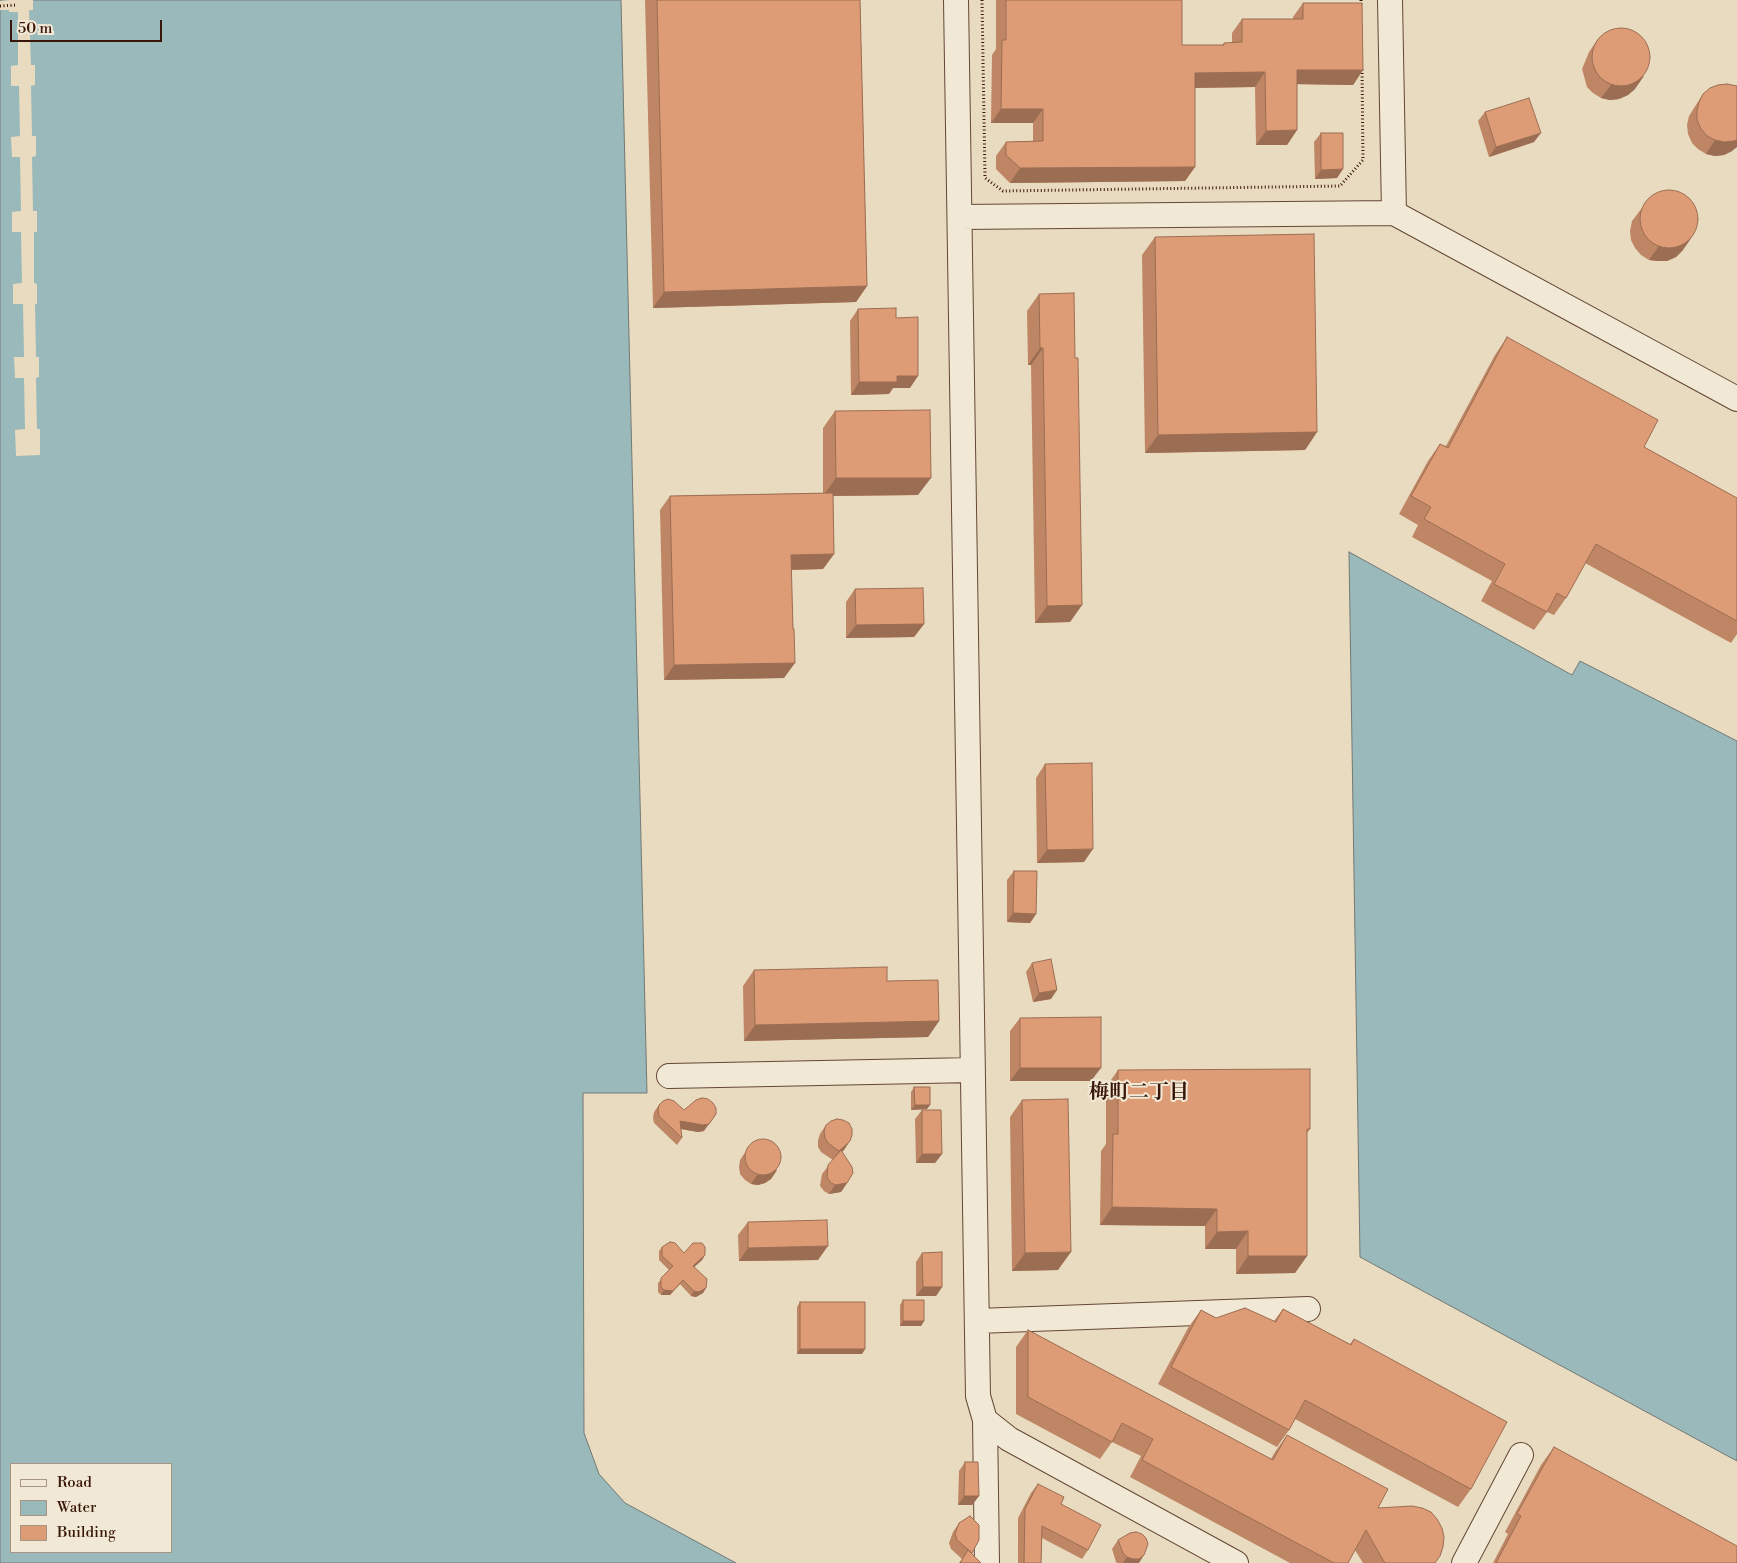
<!DOCTYPE html>
<meta charset="utf-8">
<style>
body{margin:0}
#map{position:relative;width:1737px;height:1563px;overflow:hidden;background:#e9dbbf;font-family:"Libre Bodoni",serif}
canvas{display:block}
.legend{position:absolute;left:10px;top:1463px;width:162px;height:90px;box-sizing:border-box;background:#f1e8d5;border:1px solid #a79483;margin:0;padding:6px 9px;list-style:none;font-size:15px;color:#381609}
.legend li{display:flex;align-items:center;gap:10px;height:25px}
.legend b{width:25px;border:1px solid #a79483}
.scale{position:absolute;left:10px;top:20px;width:152px;height:22px;box-sizing:border-box;border:2px solid #381609;border-top:0;padding-left:6px;font-size:15px;line-height:18px;white-space:nowrap;color:#381609;-webkit-text-stroke:4px #f1e8d5;paint-order:stroke}
</style>
<div id="map">
<canvas width="1737" height="1563"></canvas>
<ul class="legend">
<li><b style="height:6px;background:#f1e8d5"></b>Road</li>
<li><b style="height:14px;background:#9ab9bb"></b>Water</li>
<li><b style="height:14px;background:#de9c76"></b>Building</li>
</ul>
<div class="scale">50 m</div>
</div>
<script>
const context = document.querySelector('canvas').getContext('2d');
context.lineJoin = 'round';
function fill(path, color) {
  context.fillStyle = color;
  context.fill(path, 'evenodd');
}
function poly(rows) {
  const path = new Path2D();
  for (const r of rows) {
    if (r.length === 3) {
      path.moveTo(r[0] + r[2], r[1]);
      path.arc(r[0], r[1], r[2], 0, 2 * Math.PI);
      continue;
    }
    path.moveTo(r[0], r[1]);
    for (let i = 2; i < r.length; i += 2) path.lineTo(r[i], r[i + 1]);
  }
  return path;
}
function stroke(path, color, width, dash) {
  context.strokeStyle = color;
  context.lineWidth = width;
  context.lineCap = dash ? 'butt' : 'round';
  context.setLineDash(dash || []);
  context.stroke(path);
}
function write(font, color, halo, rows, align = 'center') {
  context.font = font + ' "Libre Bodoni","Noto Serif JP",serif';
  context.lineWidth = 4;
  context.setLineDash([]);
  context.textBaseline = 'middle';
  context.strokeStyle = halo;
  context.fillStyle = color;
  for (const [text, x, y, turn = 0] of rows) {
    context.save();
    context.translate(x, y);
    context.rotate((+turn || 0) * Math.PI / 180);
    context.textAlign = isNaN(turn) ? turn : align;
    if (halo) context.strokeText(text, 0, 0);
    context.fillText(text, 0, 0);
    context.restore();
  }
}
const water = poly([
 [0,0,621,0,647,1093,583,1093,584,1433,599,1474,625,1503,736,1563,0,1563,0,0],
 [11,1464,171,1464,171,1552,11,1552,11,1464],
 [1349,552,1572,675,1580,661,1737,741,1737,1461,1360,1257,1349,552]
]);
fill(water, '#9ab9bb');
stroke(water, '#737874', 1);
fill(poly([
 [9,0,33,0,33,10,29,10,31,65,35,65,35,85,31,86,32,136,36,136,36,156,32,157,33,211,37,211,37,232,34,232,34,283,37,284,37,304,35,304,36,357,39,357,39,377,36,378,37,429,40,429,40,455,16,456,15,430,25,429,24,378,15,378,14,357,24,357,23,304,13,304,13,284,22,283,21,232,12,232,12,212,21,211,20,157,12,157,11,137,20,136,19,86,11,86,11,66,18,65,18,12,9,12,9,10,0,10,0,1]
]), '#e9dbbf');
const minor = poly([
 [956,0,978,1396,985,1420,1009,1439,1236,1563],
 [1390,0,1394,213],
 [960,217,1394,213,1737,399],
 [669,1076,973,1070],
 [977,1321,1308,1309],
 [985,1420,987,1563],
 [1464,1563,1521,1455]
]);
stroke(minor, '#644736', 26);
stroke(poly([
 [982,0,985,178,1003,191,1340,186,1363,160,1362,68],
 [1361,0,1361,7],
 [0,6,17,5]
]), '#381609', 3, [1, 2.5]);
stroke(minor, '#f1e8d5', 24);
fill(poly([
 [645,0,860,0,867,286,856,302,653,308],
 [996,0,1182,0,1182,45,1222,45,1224,43,1232,43,1232,33,1242,19,1293,19,1293,17,1303,3,1363,70,1353,85,1297,84,1297,130,1287,145,1256,145,1255,87,1195,88,1195,167,1185,181,1010,183,996,169,996,156,1006,142,1033,141,1033,123,991,123,992,55,996,49],
 [1598,39,1635,89,1628,95,1619,99,1610,100,1601,98,1593,93,1587,87,1582,69,1589,52],
 [1703,94,1732,151,1724,155,1715,156,1706,154,1698,149,1692,143,1688,134,1687,125,1689,116,1694,108],
 [1485,112,1534,142,1489,157,1478,121],
 [1321,133,1343,169,1337,178,1315,179,1314,142],
 [1642,208,1683,250,1676,257,1667,261,1658,261,1649,260,1641,255,1635,248,1631,240,1630,231,1632,221],
 [1155,237,1317,432,1305,450,1145,453,1142,255],
 [1039,294,1075,358,1082,605,1070,622,1035,623,1031,365,1028,365,1027,311],
 [858,309,896,318,910,388,893,388,889,394,851,395,850,321],
 [1507,337,1644,447,1737,498,1737,634,1731,643,1585,563,1566,598,1554,615,1547,612,1534,630,1481,601,1492,581,1412,537,1418,525,1399,514,1428,461,1440,444,1446,446,1495,355],
 [835,411,918,495,833,496,834,554,823,569,791,570,793,629,784,678,664,680,660,510,670,496,823,493,823,428],
 [855,589,924,624,914,637,846,638,846,602],
 [1045,764,1084,862,1037,863,1036,778],
 [1014,871,1036,914,1030,923,1007,922,1007,880],
 [1032,963,1051,999,1033,1002,1026,972],
 [754,970,887,981,939,1021,928,1037,744,1041,743,986],
 [1020,1018,1091,1081,1010,1081,1010,1031],
 [1118,1070,1310,1129,1307,1133,1307,1256,1295,1273,1236,1274,1236,1249,1205,1249,1205,1226,1100,1225,1101,1151,1106,1144,1106,1087],
 [914,1087,930,1105,927,1109,911,1110,911,1092],
 [1022,1100,1058,1270,1012,1271,1010,1117],
 [659,1105,704,1131,698,1132,681,1129,682,1138,677,1145,654,1123,653,1118,654,1112],
 [922,1110,942,1154,935,1163,916,1163,915,1119],
 [826,1125,844,1150,842,1152,847,1183,841,1192,829,1194,824,1191,820,1186,822,1174,833,1160,821,1152,818,1147,818,1140,820,1134],
 [750,1145,777,1170,771,1179,765,1183,758,1185,751,1184,745,1180,740,1174,739,1167,740,1160],
 [748,1222,818,1260,739,1261,738,1235],
 [662,1247,684,1253,705,1255,702,1260,694,1267,706,1288,703,1293,696,1297,691,1296,680,1284,670,1295,661,1295,658,1292,658,1283,669,1270,659,1260,659,1251],
 [922,1253,942,1287,936,1296,916,1296,916,1262],
 [903,1300,924,1321,921,1326,900,1326,900,1305],
 [800,1302,865,1349,862,1354,797,1354,797,1307],
 [1283,1309,1350,1344,1354,1339,1471,1489,1458,1507,1295,1419,1289,1430,1277,1447,1158,1384,1188,1328,1201,1310,1216,1318,1274,1321],
 [1028,1330,1271,1459,1275,1452,1287,1435,1378,1508,1435,1563,1363,1563,1355,1550,1348,1563,1290,1563,1130,1477,1141,1456,1112,1442,1100,1459,1016,1414,1016,1347],
 [1554,1447,1737,1563,1493,1563,1508,1534,1505,1532,1541,1465],
 [965,1462,979,1496,972,1505,958,1505,959,1471],
 [1038,1484,1061,1504,1088,1550,1082,1559,1042,1538,1041,1563,1018,1563,1018,1518,1031,1493],
 [959,1523,971,1554,981,1563,959,1563,962,1559,951,1549,949,1543,953,1532],
 [1118,1540,1139,1563,1117,1563,1116,1562,1112,1549]
]), '#bf8665');
fill(poly([
 [1297,70,1363,70,1353,85,1287,84],
 [1265,72,1255,87,1185,88,1195,73],
 [1644,76,1635,89,1628,95,1619,99,1610,100,1601,98,1611,85],
 [1001,109,1043,109,1033,123,991,123],
 [1297,130,1287,145,1256,145,1266,131],
 [1541,133,1534,142,1489,157,1496,147],
 [1715,140,1737,140,1737,147,1732,151,1724,155,1715,156,1706,154],
 [1195,167,1185,181,1010,183,1020,168],
 [1343,169,1337,178,1315,179,1321,170],
 [1692,237,1683,250,1676,257,1667,261,1658,261,1649,260,1659,246],
 [867,286,856,302,653,308,664,292],
 [1040,348,1043,348,1031,365,1028,365],
 [897,376,918,376,910,388,893,388,889,394,851,395,859,382],
 [1317,432,1305,450,1145,453,1158,435],
 [836,478,931,478,918,495,823,496],
 [834,554,823,569,781,570,791,555],
 [1082,605,1070,622,1035,623,1047,606],
 [924,624,914,637,846,638,856,625],
 [795,663,784,678,664,680,674,665],
 [1093,849,1084,862,1037,863,1047,850],
 [1013,913,1036,914,1030,923,1007,922],
 [1057,990,1051,999,1033,1002,1039,993],
 [939,1021,928,1037,744,1041,755,1025],
 [1020,1068,1101,1068,1091,1081,1010,1081],
 [915,1105,930,1105,927,1109,911,1110],
 [716,1114,704,1131,698,1132,676,1128,680,1121],
 [850,1141,844,1150,833,1160,839,1151],
 [922,1154,942,1154,935,1163,916,1163],
 [777,1170,771,1179,765,1183,758,1185,751,1184,757,1175],
 [847,1183,841,1192,829,1194,835,1185],
 [1112,1207,1217,1209,1205,1226,1100,1225],
 [1248,1231,1236,1249,1205,1249,1217,1232],
 [828,1246,818,1260,739,1261,748,1248],
 [1071,1252,1058,1270,1012,1271,1025,1253],
 [705,1255,702,1260,690,1271,693,1266],
 [1248,1256,1307,1256,1295,1273,1236,1274],
 [683,1280,670,1295,661,1295,664,1290],
 [923,1287,942,1287,936,1296,916,1296],
 [706,1288,703,1293,696,1297,691,1296,694,1291],
 [903,1321,924,1321,921,1326,900,1326],
 [800,1349,865,1349,862,1354,797,1354],
 [964,1496,979,1496,972,1505,958,1505],
 [1144,1555,1139,1563,1123,1563,1127,1557]
]), '#9b6d53');
const building = poly([
 [657,0,860,0,867,286,664,292,657,0],
 [1006,0,1182,0,1182,45,1224,45,1224,43,1242,42,1242,19,1303,19,1303,3,1362,3,1363,70,1297,70,1297,130,1266,131,1265,72,1195,73,1195,167,1020,168,1006,155,1006,142,1043,141,1043,109,1001,109,1002,40,1006,40,1006,0],
 [1621,57,29],
 [1727,84,1737,86,1737,140,1734,141,1724,142,1715,140,1707,136,1701,129,1697,120,1697,111,1699,102,1703,94,1710,88,1718,85,1727,84],
 [1529,98,1541,133,1496,147,1485,112,1529,98],
 [1321,133,1343,133,1343,169,1321,170,1321,133],
 [1669,219,29],
 [1314,234,1317,432,1158,435,1155,237,1314,234],
 [1074,293,1075,358,1078,358,1082,605,1047,606,1043,348,1040,348,1039,294,1074,293],
 [896,308,896,318,918,317,918,376,897,376,897,382,859,382,858,309,896,308],
 [1507,337,1658,420,1644,447,1737,498,1737,621,1596,544,1566,598,1557,593,1547,612,1494,584,1505,564,1424,519,1431,507,1411,496,1440,444,1448,448,1507,337],
 [930,410,931,478,836,478,835,411,930,410],
 [833,493,834,554,791,555,793,629,794,629,795,663,674,665,670,496,833,493],
 [923,588,924,624,856,625,855,589,923,588],
 [1092,763,1093,849,1047,850,1045,764,1092,763],
 [1014,871,1037,871,1036,914,1013,913,1014,871],
 [1051,959,1057,990,1039,993,1032,963,1051,959],
 [887,967,887,981,938,980,939,1021,755,1025,754,970,887,967],
 [1101,1017,1101,1068,1020,1068,1020,1018,1101,1017],
 [1310,1069,1310,1129,1307,1129,1307,1256,1248,1256,1248,1231,1217,1232,1217,1209,1112,1207,1113,1134,1118,1134,1118,1070,1310,1069],
 [914,1087,930,1087,930,1105,915,1105,914,1087],
 [702,1098,708,1099,713,1103,716,1108,716,1114,709,1124,703,1125,680,1121,682,1138,659,1116,658,1111,659,1105,663,1101,668,1099,674,1101,684,1110,696,1100,702,1098],
 [1068,1099,1071,1252,1025,1253,1022,1100,1068,1099],
 [922,1110,941,1110,942,1154,922,1154,922,1110],
 [837,1119,843,1120,849,1123,852,1129,852,1135,850,1141,839,1151,828,1143,825,1138,824,1131,826,1125,831,1121,837,1119],
 [763,1157,18],
 [841,1150,852,1167,853,1173,847,1183,835,1185,830,1182,827,1177,828,1165,841,1150],
 [827,1220,828,1246,748,1248,748,1222,827,1220],
 [670,1242,675,1243,684,1253,693,1243,702,1243,705,1247,705,1255,693,1266,707,1279,706,1288,699,1292,694,1291,683,1280,673,1291,664,1290,661,1287,661,1278,673,1266,662,1256,662,1247,670,1242],
 [942,1252,942,1287,923,1287,922,1253,942,1252],
 [903,1300,924,1300,924,1321,903,1321,903,1300],
 [800,1302,865,1302,865,1349,800,1349,800,1302],
 [1245,1308,1276,1322,1283,1309,1351,1345,1354,1339,1507,1422,1471,1489,1305,1400,1289,1430,1171,1367,1201,1310,1216,1318,1245,1308],
 [1028,1330,1273,1460,1287,1435,1388,1489,1378,1508,1412,1506,1422,1508,1431,1512,1437,1519,1442,1528,1444,1537,1443,1547,1440,1556,1435,1563,1385,1563,1383,1560,1366,1530,1348,1563,1334,1563,1142,1460,1153,1439,1122,1423,1112,1442,1028,1397,1028,1330],
 [1554,1447,1737,1546,1737,1563,1496,1563,1521,1516,1517,1514,1554,1447],
 [965,1462,978,1462,979,1496,964,1496,965,1462],
 [1038,1484,1064,1497,1061,1504,1101,1525,1088,1550,1042,1526,1041,1563,1024,1563,1025,1509,1038,1484],
 [970,1516,979,1525,979,1540,972,1553,957,1540,955,1534,959,1523,970,1516],
 [1136,1532,1142,1534,1146,1538,1148,1544,1144,1555,1139,1559,1133,1559,1127,1557,1123,1553,1118,1540,1130,1533,1136,1532],
 [968,1550,981,1563,960,1563,968,1550]
]);
fill(building, '#de9c76');
stroke(building, '#9b6d53', 1);
write('bold 20px', '#381609', '#f1e8d5', [
 ["梅町二丁目",1139,1093]
]);
</script>
